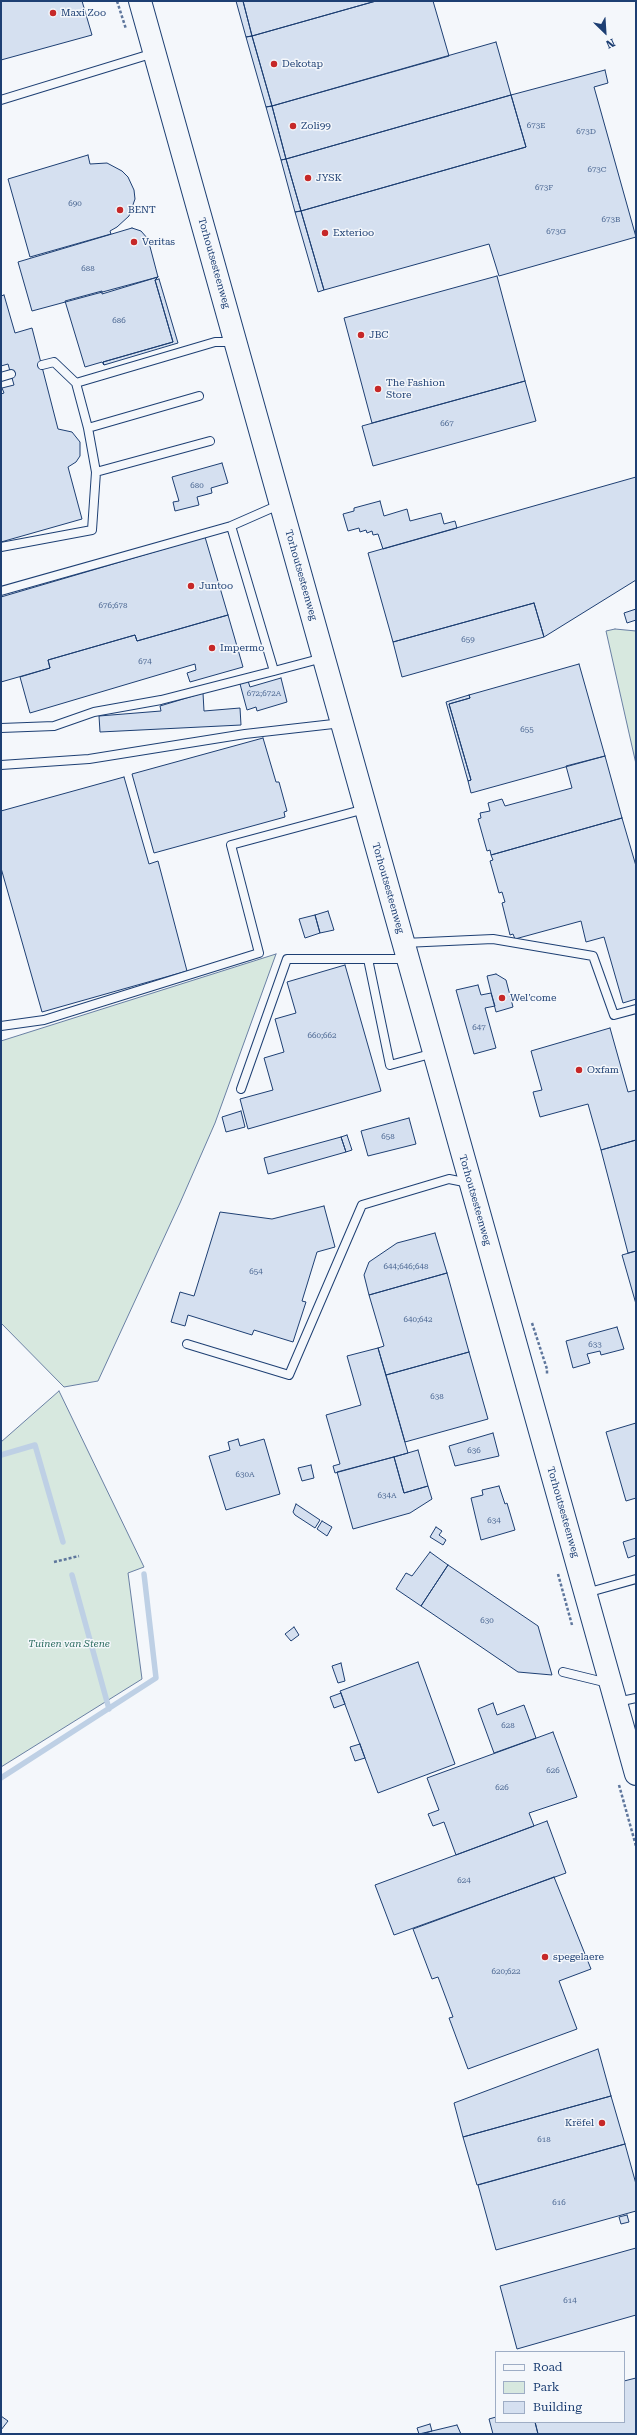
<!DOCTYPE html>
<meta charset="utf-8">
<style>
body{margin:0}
#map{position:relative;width:637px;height:2435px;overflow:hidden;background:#f4f7fb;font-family:"Roboto Serif",serif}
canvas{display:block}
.frame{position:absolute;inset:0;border:2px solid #1d3f73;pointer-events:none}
.legend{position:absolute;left:495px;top:2351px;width:130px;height:72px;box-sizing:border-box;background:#f4f7fb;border:1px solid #9eadc5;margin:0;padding:5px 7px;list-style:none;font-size:12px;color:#1d3f73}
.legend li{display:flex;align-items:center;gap:8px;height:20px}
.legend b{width:20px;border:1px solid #9eadc5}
.north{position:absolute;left:585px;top:12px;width:40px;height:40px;-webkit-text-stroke:3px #f4f7fb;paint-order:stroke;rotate:155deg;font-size:11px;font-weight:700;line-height:16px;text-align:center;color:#1d3f73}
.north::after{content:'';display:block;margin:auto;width:14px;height:18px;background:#1d3f73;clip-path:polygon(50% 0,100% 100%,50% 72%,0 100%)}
</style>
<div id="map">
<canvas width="637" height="2435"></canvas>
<div class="frame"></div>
<ul class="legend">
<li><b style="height:5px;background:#f4f7fb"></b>Road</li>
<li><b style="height:11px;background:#d7e8df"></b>Park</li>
<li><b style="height:11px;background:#d5e0f0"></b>Building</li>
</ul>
<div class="north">N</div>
</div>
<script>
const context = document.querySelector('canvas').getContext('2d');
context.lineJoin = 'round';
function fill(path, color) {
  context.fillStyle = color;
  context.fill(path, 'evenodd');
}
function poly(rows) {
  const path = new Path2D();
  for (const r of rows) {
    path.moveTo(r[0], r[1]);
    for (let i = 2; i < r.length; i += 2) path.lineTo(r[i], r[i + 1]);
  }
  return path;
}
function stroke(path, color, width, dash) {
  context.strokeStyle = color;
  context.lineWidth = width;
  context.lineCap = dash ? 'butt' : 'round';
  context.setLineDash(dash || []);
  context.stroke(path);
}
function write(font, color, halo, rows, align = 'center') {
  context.font = font + ' "Roboto Serif",serif';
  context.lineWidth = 3;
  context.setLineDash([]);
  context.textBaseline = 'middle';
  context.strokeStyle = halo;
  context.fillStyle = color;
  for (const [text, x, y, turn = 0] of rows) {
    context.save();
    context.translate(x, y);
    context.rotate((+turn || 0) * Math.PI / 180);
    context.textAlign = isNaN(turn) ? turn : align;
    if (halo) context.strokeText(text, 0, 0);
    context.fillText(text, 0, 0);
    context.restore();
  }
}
const green = poly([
 [615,629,636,631,636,764,606,631,615,629],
 [276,954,215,1123,180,1203,98,1381,64,1387,1,1323,1,1041,276,954],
 [59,1391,144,1567,128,1573,142,1679,1,1767,1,1442,59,1391]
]);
fill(green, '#d7e8df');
stroke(green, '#687fa3', 1);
stroke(poly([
 [1,1455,35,1445,63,1542],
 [72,1575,109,1709],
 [1,1778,156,1678,144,1574]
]), '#bed0e5', 5.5);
const building = poly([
 [1,1,82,1,92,35,1,60,1,1],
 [236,1,243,1,252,36,246,37,236,1],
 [243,1,376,1,252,36,243,1],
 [376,1,433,1,449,56,272,106,252,36,376,1],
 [252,36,272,106,266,107,246,37,252,36],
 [496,42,511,95,286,159,272,106,496,42],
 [605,70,608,83,594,87,636,237,499,276,489,244,324,290,301,211,526,147,511,95,605,70],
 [511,95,526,147,301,211,286,159,511,95],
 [272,106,286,159,281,160,266,107,272,106],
 [88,155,90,164,107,163,122,171,128,177,134,190,135,199,129,216,117,227,110,231,111,234,30,257,8,179,88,155],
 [286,159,301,211,295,212,281,160,286,159],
 [301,211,324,290,318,292,295,212,301,211],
 [132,228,141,231,148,239,158,277,32,311,18,262,132,228],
 [497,276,525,381,372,423,344,318,497,276],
 [158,277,155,280,173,342,103,362,104,365,102,362,85,367,65,301,102,291,102,294,158,277],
 [159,279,178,343,104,365,103,362,173,342,155,280,159,279],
 [4,295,15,333,32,328,58,429,72,432,80,442,80,456,76,462,68,467,82,519,1,542,1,394,4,393,2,388,14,385,8,364,1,366,1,296,4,295],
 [525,381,536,421,373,466,362,426,525,381],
 [222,463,228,483,211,488,212,493,197,497,199,505,175,511,173,502,179,501,172,477,222,463],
 [636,477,636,580,544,637,534,603,393,642,368,553,636,477],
 [380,501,384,516,407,509,410,521,441,513,444,524,455,521,457,528,383,549,378,534,373,535,372,531,367,533,366,530,360,532,359,528,348,531,343,514,354,511,354,508,380,501],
 [205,537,228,615,137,641,135,635,48,660,50,668,1,682,1,597,205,537],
 [534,603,544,637,402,677,393,642,534,603],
 [636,609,636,620,627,623,624,613,636,609],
 [228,615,243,667,190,682,187,673,196,670,195,664,30,713,20,677,50,668,48,660,135,635,137,641,228,615],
 [579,664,605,756,471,793,468,781,471,780,449,704,470,698,469,695,579,664],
 [281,678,287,702,257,711,256,707,247,710,240,684,248,681,250,687,281,678],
 [203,693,204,711,240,708,241,725,100,732,99,716,161,711,160,706,203,693],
 [469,695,470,698,449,704,471,780,468,781,446,702,469,695],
 [263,738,276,782,279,782,287,811,284,812,285,817,154,853,132,774,263,738],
 [605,756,622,818,491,855,490,850,487,851,478,819,481,818,480,813,490,811,488,803,502,799,505,806,572,788,566,766,605,756],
 [124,777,149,864,158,861,187,971,42,1012,1,868,1,811,124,777],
 [622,818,636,866,636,999,623,1003,604,937,586,942,581,921,515,939,513,934,510,935,502,903,505,902,502,892,499,893,490,861,493,860,491,855,622,818],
 [328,911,334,930,320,933,315,915,328,911],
 [315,915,320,933,305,938,299,919,315,915],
 [345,965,381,1091,248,1129,240,1099,273,1090,264,1058,284,1052,275,1019,296,1013,287,982,345,965],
 [496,974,506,980,513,1007,496,1012,487,976,496,974],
 [478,985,481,995,491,993,495,1006,485,1008,496,1048,474,1054,456,990,478,985],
 [610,1028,628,1092,636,1090,636,1140,601,1150,588,1104,540,1117,533,1092,542,1090,531,1051,610,1028],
 [241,1111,245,1127,226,1132,222,1117,241,1111],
 [409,1118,416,1144,368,1156,361,1131,409,1118],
 [347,1135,352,1150,346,1152,341,1137,347,1135],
 [341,1137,346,1152,268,1174,264,1158,341,1137],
 [636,1140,636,1251,628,1253,601,1150,636,1140],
 [324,1206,335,1247,317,1252,302,1301,306,1302,293,1342,254,1330,252,1335,188,1315,185,1326,171,1322,180,1292,194,1296,220,1212,272,1219,324,1206],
 [435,1233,447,1273,369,1295,364,1275,369,1262,397,1243,435,1233],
 [636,1251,636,1304,622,1255,636,1251],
 [447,1273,469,1352,386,1375,378,1348,384,1346,369,1295,447,1273],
 [617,1327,624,1349,601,1355,600,1351,587,1354,590,1363,573,1368,566,1341,617,1327],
 [378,1348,408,1453,335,1473,333,1466,340,1464,326,1415,361,1405,347,1356,378,1348],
 [469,1352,488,1419,405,1442,386,1375,469,1352],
 [636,1423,636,1498,626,1501,606,1432,636,1423],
 [493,1433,499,1456,455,1466,449,1446,493,1433],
 [238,1439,240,1446,264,1439,280,1494,226,1510,209,1456,230,1450,228,1442,238,1439],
 [418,1450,428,1486,404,1493,394,1457,418,1450],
 [394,1457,404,1493,428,1486,432,1499,410,1513,353,1529,337,1472,394,1457],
 [311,1465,314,1478,302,1481,298,1468,311,1465],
 [499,1486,505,1504,507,1503,515,1530,481,1540,471,1498,483,1495,482,1490,499,1486],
 [296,1504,320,1520,315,1528,295,1515,293,1512,296,1504],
 [322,1521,332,1527,327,1536,317,1529,322,1521],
 [436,1527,442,1531,439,1535,446,1540,443,1545,430,1537,436,1527],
 [636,1538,636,1555,628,1558,623,1542,636,1538],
 [430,1552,448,1565,421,1606,396,1589,406,1573,412,1576,430,1552],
 [448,1565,538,1626,552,1675,518,1672,421,1606,448,1565],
 [294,1627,299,1635,291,1641,285,1634,294,1627],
 [418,1662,455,1764,378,1793,340,1691,418,1662],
 [341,1663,345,1681,338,1683,332,1666,341,1663],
 [341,1693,345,1704,334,1708,330,1697,341,1693],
 [493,1703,497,1715,524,1705,536,1738,494,1753,478,1709,493,1703],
 [553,1732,577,1797,529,1813,534,1826,456,1855,444,1822,433,1826,428,1814,439,1810,427,1778,553,1732],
 [360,1744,365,1758,355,1761,350,1747,360,1744],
 [547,1821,566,1873,394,1935,375,1885,547,1821],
 [554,1877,591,1969,559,1981,577,2029,468,2069,449,2018,453,2017,438,1977,432,1979,413,1929,554,1877],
 [598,2049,611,2096,463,2137,454,2103,598,2049],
 [611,2096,625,2144,477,2185,463,2137,611,2096],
 [625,2144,636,2184,636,2211,496,2250,478,2185,625,2144],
 [627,2215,629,2222,621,2224,619,2217,627,2215],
 [636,2248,636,2315,517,2349,500,2286,636,2248],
 [636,2378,636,2434,538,2434,535,2422,624,2422,624,2381,636,2378],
 [1,2416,8,2421,1,2430,1,2416],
 [496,2417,496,2422,535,2422,538,2434,493,2434,489,2419,496,2417],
 [430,2424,432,2431,419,2434,417,2428,430,2424],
 [457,2425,461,2434,422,2434,432,2431,457,2425]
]);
fill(building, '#d5e0f0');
stroke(building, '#1d3f73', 1);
const lane = poly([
 [1,100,154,53],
 [42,365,54,362,76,383],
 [1,377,11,374],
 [88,428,199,396],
 [96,472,210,441],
 [281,504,231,526,274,671,323,658],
 [1,547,92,530,96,472,88,428,76,383,215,342,234,342],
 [1,591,231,526],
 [1,728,54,726,94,712,161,700,274,671],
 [1,765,89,759,245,734,342,723],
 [404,943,493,939,593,956,614,1015,636,1009],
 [368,959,390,1065,434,1053],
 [1,1026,44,1020,259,953,231,845,365,809],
 [241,1089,287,959,407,959],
 [187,1344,289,1375,362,1205,449,1179,469,1183],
 [586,1593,636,1579],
 [563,1672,608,1683],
 [617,1702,636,1698]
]);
const primary = poly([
 [140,1,636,1774]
]);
stroke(lane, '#1d3f73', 10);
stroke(primary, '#1d3f73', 24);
stroke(poly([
 [117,1,126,29],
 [532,1323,547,1369,547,1375],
 [54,1562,79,1556],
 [558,1574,572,1625],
 [619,1785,636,1846]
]), '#5e769c', 2.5, [3, 2]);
stroke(lane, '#f4f7fb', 8);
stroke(primary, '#f4f7fb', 22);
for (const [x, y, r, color] of [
 [53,13,4,"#c62828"],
 [274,64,4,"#c62828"],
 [293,126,4,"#c62828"],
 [308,178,4,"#c62828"],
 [120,210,4,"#c62828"],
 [325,233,4,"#c62828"],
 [134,242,4,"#c62828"],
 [361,335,4,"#c62828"],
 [378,389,4,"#c62828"],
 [191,586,4,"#c62828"],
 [212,648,4,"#c62828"],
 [502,998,4,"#c62828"],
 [579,1070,4,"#c62828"],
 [545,1957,4,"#c62828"],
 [602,2123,4,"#c62828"]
]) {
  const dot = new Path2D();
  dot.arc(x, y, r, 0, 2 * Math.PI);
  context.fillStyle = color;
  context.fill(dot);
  stroke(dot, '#f4f7fb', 1.5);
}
write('8px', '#4b6792', null, [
 ["673E",536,126],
 ["673D",586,132],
 ["673C",597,170],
 ["673F",544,188],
 ["690",75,204],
 ["673B",611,220],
 ["673G",556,232],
 ["688",88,269],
 ["686",119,321],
 ["667",447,424],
 ["680",197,486],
 ["676;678",113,606],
 ["659",468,640],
 ["674",145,662],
 ["672;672A",264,694],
 ["655",527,730],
 ["647",479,1028],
 ["660;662",322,1036],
 ["658",388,1137],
 ["644;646;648",406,1267],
 ["654",256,1272],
 ["640;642",418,1320],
 ["633",595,1345],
 ["638",437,1397],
 ["636",474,1451],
 ["630A",245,1475],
 ["634A",387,1496],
 ["634",494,1521],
 ["630",487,1621],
 ["628",508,1726],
 ["626",553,1771],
 ["626",502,1788],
 ["624",464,1881],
 ["620;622",506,1972],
 ["618",544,2140],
 ["616",559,2203],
 ["614",570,2301]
]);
write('10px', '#1d3f73', '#f4f7fb', [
 ["Maxi Zoo",61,13],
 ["Dekotap",282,64],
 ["Zoli99",301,126],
 ["JYSK",316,178],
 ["BENT",128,210],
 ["Exterioo",333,233],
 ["Veritas",142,242],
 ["JBC",369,335],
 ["The Fashion",386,383],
 ["Store",386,395],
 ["Juntoo",199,586],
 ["Impermo",220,648],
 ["Wel'come",510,998],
 ["Oxfam",587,1070],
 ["spegelaere",553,1957],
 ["Krëfel",594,2123,"right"]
], 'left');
write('10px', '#1d3f73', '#f4f7fb', [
 ["Torhoutsesteenweg",214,263,74],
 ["Torhoutsesteenweg",301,575,74],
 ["Torhoutsesteenweg",388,888,74],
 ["Torhoutsesteenweg",475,1200,74],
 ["Torhoutsesteenweg",563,1512,74]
]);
write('italic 10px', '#2c6c60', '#f4f7fb', [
 ["Tuinen van Stene",69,1644]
]);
</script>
